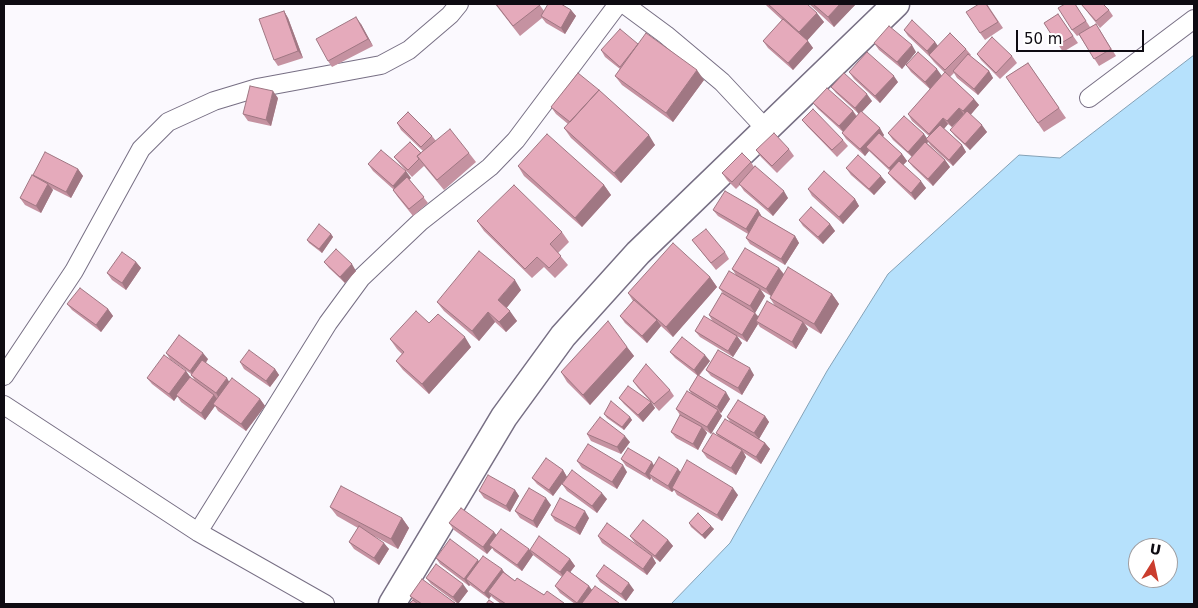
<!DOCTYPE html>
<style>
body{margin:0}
#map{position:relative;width:1198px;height:608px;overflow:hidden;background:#fbf9fe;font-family:"DejaVu Sans",sans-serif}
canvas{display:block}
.frame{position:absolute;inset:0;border:5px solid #0e0b12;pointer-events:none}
.north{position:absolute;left:1128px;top:538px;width:50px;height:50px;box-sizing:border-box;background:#fff;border:1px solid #9f9da0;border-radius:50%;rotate:10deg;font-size:14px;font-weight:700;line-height:20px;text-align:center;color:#0e0b12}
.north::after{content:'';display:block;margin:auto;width:18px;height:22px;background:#ca3d2e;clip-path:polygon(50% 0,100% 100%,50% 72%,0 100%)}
.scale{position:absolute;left:1016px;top:30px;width:128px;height:22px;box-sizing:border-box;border:2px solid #0e0b12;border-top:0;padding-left:6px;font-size:15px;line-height:18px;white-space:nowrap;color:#0e0b12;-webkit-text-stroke:4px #fff;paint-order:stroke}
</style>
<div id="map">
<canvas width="1198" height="608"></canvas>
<div class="frame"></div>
<div class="north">U</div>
<div class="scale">50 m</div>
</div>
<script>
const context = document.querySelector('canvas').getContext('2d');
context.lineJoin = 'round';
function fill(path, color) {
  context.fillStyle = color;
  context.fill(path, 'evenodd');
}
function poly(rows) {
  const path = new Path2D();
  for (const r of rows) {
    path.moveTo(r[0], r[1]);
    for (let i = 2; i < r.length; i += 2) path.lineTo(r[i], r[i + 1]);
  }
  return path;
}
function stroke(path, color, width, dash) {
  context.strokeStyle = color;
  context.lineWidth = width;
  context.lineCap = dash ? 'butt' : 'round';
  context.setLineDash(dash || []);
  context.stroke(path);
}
const water = poly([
 [1194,55,1194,604,671,604,730,543,827,371,888,274,1019,155,1060,158,1194,55],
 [1138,548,1168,548,1168,578,1138,578,1138,548]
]);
fill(water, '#b6e1fc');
stroke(water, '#84a1b6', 1);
const minor = poly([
 [624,4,666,35,722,82,765,128],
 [1089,98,1194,19],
 [4,376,74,271,141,149,168,122,214,101,257,88,381,65,409,50,450,15,459,4],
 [4,405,198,532,325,604],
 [198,532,328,323,361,278,420,222,490,167,516,140,618,4]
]);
const highway = poly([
 [392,604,504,417,563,336,638,253,896,4]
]);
stroke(minor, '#776f84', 20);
stroke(highway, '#776f84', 29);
stroke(minor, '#fff', 18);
stroke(highway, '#fff', 26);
fill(poly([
 [495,4,539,4,544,11,571,10,576,16,565,34,546,23,542,18,520,36],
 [765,4,807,4,824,22,807,40,813,48,793,70,768,48,763,41,782,20,768,7],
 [809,4,856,4,834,27],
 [987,4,1003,28,985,40,980,33],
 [1075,4,1090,27,1096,24,1116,56,1099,66,1079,35,1077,36,1072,30],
 [1081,4,1109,10,1113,16,1100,28],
 [284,11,288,18,303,58,278,66,274,60],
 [1058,14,1078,43,1063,52,1044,23],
 [361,24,373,46,332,67,328,61],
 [904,30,935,42,938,46,966,49,971,55,970,56,989,71,993,78,978,95,957,78,954,73,950,77,974,99,979,105,970,115,987,132,970,150,955,136,950,130,964,114,952,127,948,124,944,129,962,145,966,152,953,166,931,146,928,142,927,143,945,160,950,167,933,186,913,167,908,161,912,157,893,140,888,133,924,134,927,139,929,136,912,121,908,114,945,73,934,62,930,57,908,36],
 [874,43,916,52,902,69,879,50],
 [638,44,704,80,673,122,622,85,615,76,620,69,605,57,601,50],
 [977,54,1012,56,1017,63,1000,79,981,60],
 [1028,63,1066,118,1044,132,1006,77],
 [906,65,942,76,930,89,911,72],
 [849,72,898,82,880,103,854,79],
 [831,87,872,101,862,112,884,135,883,137,902,154,907,161,903,165,926,188,915,200,893,179,888,173,890,171,869,151,865,156,846,139,842,133,843,132,818,109,813,103,853,111,857,116,859,114,836,93],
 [599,90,655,145,621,183,571,138,564,128,568,124,556,114,551,107],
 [278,98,271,126,248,121,243,114],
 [802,120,843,140,848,146,837,157,807,126],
 [397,123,432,136,436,141,469,153,476,162,444,190,424,166,412,177,399,163,394,157,421,153,423,151,401,130],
 [789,149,794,156,777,173,761,157,756,150],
 [751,162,754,167,788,198,773,216,744,191,740,185,736,189,727,180,722,173],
 [368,164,411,178,409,179,428,203,413,216,397,196,393,190,393,189,373,171],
 [518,166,604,185,611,195,582,227,524,176],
 [846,168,886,182,874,195,851,175],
 [78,169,83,176,71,198,51,188,53,190,41,213,25,205,20,198,34,177,33,175],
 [808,189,855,199,859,206,843,224,812,196],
 [713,210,758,210,762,217,795,236,799,243,785,265,750,244,746,238,748,234,718,216],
 [799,220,830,224,835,231,823,244,803,226],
 [477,221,562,232,569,242,558,253,568,265,555,278,544,267,532,278,484,231],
 [331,234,333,237,322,253,309,243,307,240],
 [692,240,725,252,729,259,716,270],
 [136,262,141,268,126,290,112,280,107,273],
 [324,262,356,271,345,283,329,268],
 [779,268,784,274,832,294,839,304,821,334,805,324,808,329,796,349,760,327,758,324,747,342,737,336,742,343,733,357,700,337,695,331,713,322,709,315,723,293,719,288,736,275,732,269],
 [761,290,771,296,770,298,775,306,758,316,755,313,765,296],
 [710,277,717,287,673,337,661,326,647,343,625,323,620,316,633,301,628,293],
 [521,290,506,308,517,321,506,332,495,322,479,341,444,311,437,302],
 [67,304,108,309,113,316,101,332,72,310],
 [429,323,471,347,429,394,403,370,396,361,402,354,397,349,390,339],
 [627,347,634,356,590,405,567,382,561,372],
 [670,352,710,361,699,376,730,399,721,413,719,412,722,416,711,434,705,430,707,433,698,450,676,438,671,432,680,415,676,409,692,395,689,390,698,376,675,358],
 [166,353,208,359,206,363,229,382,260,399,265,406,246,431,218,411,215,406,205,420,181,402,177,396,174,401,152,384,147,378,186,371,190,377,195,381,191,374,170,359],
 [240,362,275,369,279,375,270,387,244,369],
 [706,370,754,375,742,395,711,376],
 [633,381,670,390,674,396,659,411,651,402,655,408,643,422,624,404,619,398,650,401,638,388],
 [604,414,630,417,632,420,624,430,607,418],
 [765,416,769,422,759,439,765,443,770,449,761,464,744,453,746,457,736,475,707,458,702,451,719,437,716,433,731,423,727,417],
 [587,434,630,442,621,454,591,441],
 [621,459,654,465,678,469,680,472,738,495,722,521,677,495,674,490,672,492,653,481,651,478,650,480,626,466],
 [577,461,627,472,617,489,582,468],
 [563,470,567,477,553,496,537,484,532,478],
 [562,484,607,499,597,513,567,491],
 [515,490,519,496,510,512,484,498,479,491],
 [551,505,537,528,520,518,515,511],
 [330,507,402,518,409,528,398,549,374,536,389,549,379,565,354,549,349,542,358,528,337,516],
 [551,515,589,518,580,535,555,521],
 [449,523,494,532,496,535,530,550,570,559,575,566,570,572,589,586,592,590,619,604,575,604,560,593,555,586,562,577,533,555,522,571,494,551,492,548,487,554,454,530],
 [689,523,711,526,714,529,705,539,691,527],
 [598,536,649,554,635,543,630,536,668,540,673,546,660,562,652,556,656,563,647,575,602,543],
 [436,558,479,561,502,569,504,572,515,581,565,604,501,604,493,598,491,596,489,599,470,585,469,586,440,564],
 [596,576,634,590,626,601,600,582],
 [426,578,468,591,458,604,431,584],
 [410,596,455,603,456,604,409,604,414,601]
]), '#c592a1');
fill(poly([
 [840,4,856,4,834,27,828,17],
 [571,10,576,16,565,34,561,28],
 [284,11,288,18,303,58,298,51],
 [817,13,824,22,806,42,799,32],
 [356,17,361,24,373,46,368,39],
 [808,41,813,48,793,70,788,63],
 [935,42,940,49,930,56,927,51],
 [912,45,916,52,902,69,897,62],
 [937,69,942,76,930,89,925,82],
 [697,70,704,80,673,122,666,113],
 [989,71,993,78,978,95,974,89],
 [894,76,898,82,880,103,875,96],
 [273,91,278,98,271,126,266,120],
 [867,94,872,101,859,115,855,108],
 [974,99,979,105,968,118,963,111],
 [959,108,964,114,952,127,947,121],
 [853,111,857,118,844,133,839,126],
 [943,118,948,124,934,140,929,134],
 [982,125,987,132,970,150,965,144],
 [880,128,884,135,870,151,866,147,869,151,865,156,860,149],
 [924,134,929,141,926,139,928,142,913,158,908,152],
 [649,135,655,145,621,183,614,173],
 [962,145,966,152,953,166,949,160],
 [902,154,907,161,894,175,889,168],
 [945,160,950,167,933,186,928,179],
 [78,169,83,176,71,198,66,192],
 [406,171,411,178,397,192,393,186],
 [881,176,886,182,874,195,869,189],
 [921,181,926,188,915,200,911,193],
 [48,184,53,190,41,213,36,206],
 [604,185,611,195,582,227,575,218],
 [784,191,788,198,773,216,768,209],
 [855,199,859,206,843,224,839,217],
 [758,210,762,217,751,236,746,229],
 [830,224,835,231,823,244,818,237],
 [331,234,333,237,322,253,319,249],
 [795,236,799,243,785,265,781,259],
 [136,262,141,268,126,290,122,283],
 [352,264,356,271,345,283,340,277],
 [779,268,784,275,771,296,766,289],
 [710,277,717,287,673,337,666,327],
 [515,280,521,290,505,310,498,300],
 [760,289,765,296,755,313,750,306],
 [832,294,839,304,821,334,814,324],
 [108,309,113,316,101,332,96,325],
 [510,311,517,321,506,332,499,322],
 [488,312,495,322,479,341,472,331],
 [755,313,760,319,756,321,758,324,747,342,742,335],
 [657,320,661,326,647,343,642,336],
 [803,322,808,329,796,349,792,342],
 [737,336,742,343,733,357,728,351],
 [465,337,471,347,429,394,422,384],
 [627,347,634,356,590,405,583,395],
 [203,353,208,359,195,377,190,371],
 [705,355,710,361,698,376,694,370],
 [750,368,754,375,742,395,738,388],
 [275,369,279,375,270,387,266,381],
 [186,371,191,378,174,401,169,394],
 [227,378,231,385,220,400,216,393],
 [726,392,730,399,721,413,717,407],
 [214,395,219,401,213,404,215,406,205,420,201,413],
 [260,399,265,406,246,431,241,424],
 [651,402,655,408,643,422,638,415],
 [718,410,722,416,711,434,707,427],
 [765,416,769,422,759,439,754,433],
 [630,417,632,420,624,430,622,427],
 [702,427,707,433,698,450,693,444],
 [625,436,630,442,621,454,617,447],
 [765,443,770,449,761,464,756,457],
 [742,450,746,457,736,475,731,468],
 [652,462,656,469,649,474,651,478,650,480,645,474],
 [623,465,627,472,617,489,612,482],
 [678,469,683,475,672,488,674,490,672,492,668,486],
 [563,470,567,477,553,496,549,490],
 [733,488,738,495,722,521,717,515],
 [515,490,519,496,510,512,506,506],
 [602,493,607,499,597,513,592,506],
 [546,498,551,505,537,528,533,521],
 [585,511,589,518,580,535,575,528],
 [402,518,409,528,398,549,391,539],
 [711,526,714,529,705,539,702,535],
 [494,532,499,538,489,545,492,548,487,554,483,547],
 [668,540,673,546,660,562,655,556],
 [384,543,389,549,379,565,374,558],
 [529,549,533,555,522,571,517,565],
 [652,556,656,563,647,575,643,569],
 [570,559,575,566,565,579,560,572],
 [478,560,483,567,466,579,470,585,469,586,464,579],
 [502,569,506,576,488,592,491,596,489,599,484,593],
 [629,583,634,590,626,601,621,594],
 [463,584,468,591,458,604,453,597],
 [589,586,594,593,582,603,583,604,579,604,577,603]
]), '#a07783');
const building = poly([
 [496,4,539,4,540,5,513,26,496,4],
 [548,4,561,4,571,10,561,28,541,16,548,4],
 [768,4,807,4,817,13,799,32,768,4],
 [813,4,840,4,828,17,813,4],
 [979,4,986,4,998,22,980,33,966,12,979,4],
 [1065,4,1075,4,1086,21,1072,30,1058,8,1065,4],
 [1081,4,1103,4,1109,10,1096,21,1081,4],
 [284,11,298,51,274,60,259,19,284,11],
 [1058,14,1073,36,1058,45,1044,23,1058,14],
 [356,17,368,39,328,61,316,39,356,17],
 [783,19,808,41,788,63,763,41,783,19],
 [912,20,935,42,927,51,904,30,912,20],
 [1096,24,1111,49,1094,59,1079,34,1096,24],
 [889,26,912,45,897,62,874,43,889,26],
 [620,29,638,44,620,67,601,50,620,29],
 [646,33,697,70,666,113,615,76,646,33],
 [950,33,966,49,945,70,929,55,950,33],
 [992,37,1012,56,996,73,977,54,992,37],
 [867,52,894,76,875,96,849,72,867,52],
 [918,52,937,69,925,82,906,65,918,52],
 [968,54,989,71,974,89,953,71,968,54],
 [1028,63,1059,108,1038,123,1006,77,1028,63],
 [945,72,974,99,963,111,959,108,947,121,943,118,929,134,908,114,945,72],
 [578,73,599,90,570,122,551,107,578,73],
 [844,73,867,94,855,108,831,87,844,73],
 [250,86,273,91,266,120,243,114,250,86],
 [827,88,853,111,839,126,813,103,827,88],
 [599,90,649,135,614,173,564,128,599,90],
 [813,109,843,140,832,150,802,120,813,109],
 [861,111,880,128,860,149,842,133,861,111],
 [967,111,982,125,965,144,950,130,967,111],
 [408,112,432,136,421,147,397,123,408,112],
 [904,116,924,134,908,152,888,133,904,116],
 [940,125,962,145,949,160,926,139,940,125],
 [450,129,469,153,437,180,417,156,450,129],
 [774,133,789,149,772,166,756,150,774,133],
 [879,133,902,154,889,168,866,147,879,133],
 [547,134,604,185,575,218,518,166,547,134],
 [410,142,421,153,417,156,419,159,408,170,394,157,410,142],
 [925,142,945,160,928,179,908,161,925,142],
 [381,150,406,171,393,186,368,164,381,150],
 [45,152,78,169,66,192,33,175,45,152],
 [742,153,751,162,732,182,722,173,742,153],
 [858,155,881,176,869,189,846,168,858,155],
 [899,161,921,181,911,193,888,173,899,161],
 [755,166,784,191,768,209,739,184,755,166],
 [824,171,855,199,839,217,808,189,824,171],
 [32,175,48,184,36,206,20,198,32,175],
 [407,177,424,197,409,209,393,190,407,177],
 [514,185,562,232,550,244,561,256,549,268,537,257,525,269,477,221,514,185],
 [725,191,758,210,746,229,713,210,725,191],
 [811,207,830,224,818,237,799,220,811,207],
 [759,215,795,236,781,259,746,238,759,215],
 [319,224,331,234,319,249,307,240,319,224],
 [706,229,725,252,711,263,692,240,706,229],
 [673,243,710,277,666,327,628,293,673,243],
 [745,248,779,268,766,289,732,269,745,248],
 [336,249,352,264,340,277,324,262,336,249],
 [479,251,515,280,498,300,510,311,499,322,488,312,472,331,437,302,479,251],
 [122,252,136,262,122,283,107,273,122,252],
 [788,267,832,294,814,324,770,298,788,267],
 [729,271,760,289,750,306,719,288,729,271],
 [80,288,108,309,96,325,67,304,80,288],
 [722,293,755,313,742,335,709,315,722,293],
 [634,300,657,320,642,336,620,316,634,300],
 [767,301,803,322,792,342,756,321,767,301],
 [416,311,429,323,438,314,465,337,422,384,396,361,404,352,390,339,416,311],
 [704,316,737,336,728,351,695,331,704,316],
 [608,321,627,347,583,395,561,372,608,321],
 [179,335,203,353,190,371,166,353,179,335],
 [682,337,705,355,694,370,670,352,682,337],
 [249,350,275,369,266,381,240,362,249,350],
 [718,350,750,368,738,388,706,370,718,350],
 [164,355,186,371,169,394,147,378,164,355],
 [202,360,227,378,216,393,191,375,202,360],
 [646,364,670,390,654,404,633,381,646,364],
 [698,375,726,392,717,407,689,390,698,375],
 [190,377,214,395,201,413,176,395,190,377],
 [232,378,260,399,241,424,213,404,232,378],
 [628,386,651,402,638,415,619,398,628,386],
 [687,391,718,410,707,427,676,409,687,391],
 [738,400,765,416,754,433,727,417,738,400],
 [611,401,630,417,622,427,604,414,611,401],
 [680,415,702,427,693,444,671,432,680,415],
 [600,417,625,436,617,447,587,434,600,417],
 [725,419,765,443,756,457,716,433,725,419],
 [713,433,742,450,731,468,702,451,713,433],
 [588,444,623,465,612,482,577,461,588,444],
 [628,448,652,462,645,474,621,459,628,448],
 [659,457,678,469,668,486,649,474,659,457],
 [546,458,563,470,549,490,532,478,546,458],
 [687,460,733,488,717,515,672,488,687,460],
 [572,470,602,493,592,506,562,484,572,470],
 [488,475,515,490,506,506,479,491,488,475],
 [341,486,402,518,391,539,330,507,341,486],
 [529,488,546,498,533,521,515,511,529,488],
 [560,498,585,511,575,528,551,515,560,498],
 [461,508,494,532,483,547,449,523,461,508],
 [698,513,711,526,702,535,689,523,698,513],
 [643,520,668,540,655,556,630,536,643,520],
 [607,523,652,556,643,569,598,536,607,523],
 [359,526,384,543,374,558,349,542,359,526],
 [501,529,529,549,517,565,489,545,501,529],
 [539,536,570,559,560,572,530,550,539,536],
 [450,539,478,560,464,579,436,558,450,539],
 [483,556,502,569,484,593,466,579,483,556],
 [436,564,463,584,453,597,426,578,436,564],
 [604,565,629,583,621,594,596,576,604,565],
 [567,570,589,586,577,603,555,586,567,570],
 [503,572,515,581,517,578,544,595,547,591,564,603,563,604,506,604,488,592,503,572],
 [422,579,455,603,454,604,422,604,410,596,422,579],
 [595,586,619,603,618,604,584,604,582,603,595,586],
 [413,600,418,604,409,604,413,600],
 [489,600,495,604,486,604,489,600]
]);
fill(building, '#e5aabb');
stroke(building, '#a07783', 1);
</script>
